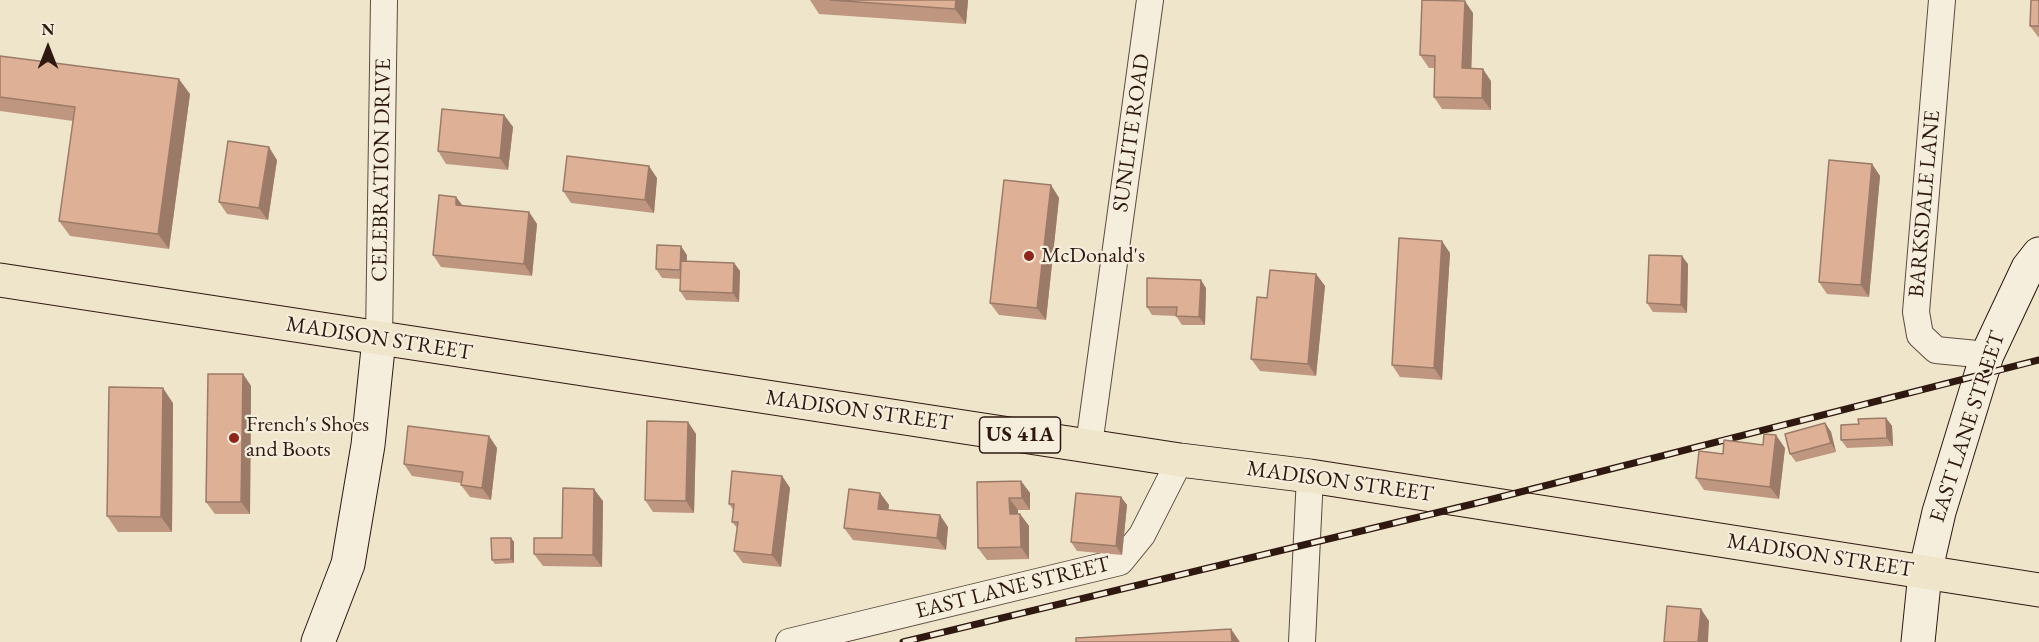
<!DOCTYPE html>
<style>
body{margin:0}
#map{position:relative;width:2039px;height:642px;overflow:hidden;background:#efe5ca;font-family:"EB Garamond",serif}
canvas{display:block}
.north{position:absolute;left:18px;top:18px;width:60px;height:60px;-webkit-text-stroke:4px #f5eedd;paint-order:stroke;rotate:0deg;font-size:16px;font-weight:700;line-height:24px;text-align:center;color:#2e1810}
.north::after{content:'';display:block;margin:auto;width:21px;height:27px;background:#2e1810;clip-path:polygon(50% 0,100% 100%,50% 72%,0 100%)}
</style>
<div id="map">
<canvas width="2039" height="642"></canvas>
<div class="north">N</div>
</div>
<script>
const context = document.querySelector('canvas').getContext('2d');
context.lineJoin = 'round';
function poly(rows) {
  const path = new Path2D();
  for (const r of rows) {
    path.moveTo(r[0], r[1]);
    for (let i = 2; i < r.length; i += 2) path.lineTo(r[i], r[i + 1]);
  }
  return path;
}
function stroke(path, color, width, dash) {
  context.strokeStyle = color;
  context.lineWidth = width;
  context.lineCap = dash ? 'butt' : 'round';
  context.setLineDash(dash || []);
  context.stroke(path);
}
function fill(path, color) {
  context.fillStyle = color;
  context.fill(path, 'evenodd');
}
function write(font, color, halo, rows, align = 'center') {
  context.font = font + ' "EB Garamond",serif';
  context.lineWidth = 4.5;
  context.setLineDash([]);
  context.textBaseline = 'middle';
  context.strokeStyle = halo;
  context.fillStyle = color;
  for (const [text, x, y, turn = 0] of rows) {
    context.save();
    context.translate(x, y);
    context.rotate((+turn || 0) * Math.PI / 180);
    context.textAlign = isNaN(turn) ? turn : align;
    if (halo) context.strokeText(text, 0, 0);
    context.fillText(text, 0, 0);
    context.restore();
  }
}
const street = poly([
 [1942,0,1916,312,1920,335,1936,350,1987,355],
 [379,339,384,0],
 [1089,445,1150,0],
 [789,642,1120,562,1142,535,1180,460],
 [1302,642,1310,476]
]);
const secondary = poly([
 [318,642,348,564,368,445,379,339],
 [1918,642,1925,573,1939,512,1987,355,2028,268,2039,254]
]);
const primary = poly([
 [0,280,1180,460,1310,476,2039,590]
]);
stroke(street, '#5e4b3e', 28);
stroke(secondary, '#2e1810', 35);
stroke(primary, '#2e1810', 35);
stroke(street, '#f5eedd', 26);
stroke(secondary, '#f5eedd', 33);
stroke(primary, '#efe5ca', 33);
const rail = poly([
 [903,642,1481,502,2039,360]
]);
stroke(rail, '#2e1810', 7);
stroke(rail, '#f5eedd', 4.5, [14]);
fill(poly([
 [810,0,968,0,966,24,819,14],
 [2039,0,2039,38,2030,26],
 [1473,13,1471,69,1491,81,1491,110,1442,109,1434,97,1435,68,1429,68,1420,55],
 [0,56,190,94,169,249,70,236,59,221,73,121,0,111],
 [504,115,513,127,508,170,446,164,438,151],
 [277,160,268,220,227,214,219,202],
 [1872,164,1880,176,1869,297,1827,294,1819,282],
 [657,178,654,213,571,203,563,191],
 [1051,185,1059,198,1046,320,999,315,990,303],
 [456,197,463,206,529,212,537,224,532,276,441,267,433,255],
 [1450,253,1442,380,1400,377,1392,365],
 [687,255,687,262,734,263,740,271,739,302,686,300,680,291,681,279,662,278,656,269],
 [1688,264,1687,313,1653,312,1647,303],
 [1316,274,1325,286,1316,376,1260,371,1251,359,1267,298],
 [1206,288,1205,325,1182,325,1176,316,1152,315,1147,307],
 [243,374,251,386,250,514,215,514,206,502],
 [173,403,172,532,118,532,107,516],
 [1886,418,1892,426,1893,446,1847,448,1841,440,1859,424],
 [688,422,696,434,694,513,653,512,645,500],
 [1825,423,1831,432,1836,452,1796,462,1790,454],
 [489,436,497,448,491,500,470,497,461,485,461,483,412,476,404,464],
 [1763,445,1785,448,1779,499,1704,490,1696,478,1723,454],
 [782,476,790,488,781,567,743,563,734,551,737,528,732,522,734,511,729,504],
 [1021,481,1030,493,1030,510,1018,510,1018,514,1020,514,1029,526,1029,559,987,560,978,548,977,482],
 [880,493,889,505,888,510,948,527,946,550,853,540,844,528],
 [1121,497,1127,505,1122,555,1077,551,1071,542],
 [603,501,602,567,543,566,534,554,562,538],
 [511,538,514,542,514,563,495,564,492,560]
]), '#bf9780');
fill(poly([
 [956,0,968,0,966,24,955,9],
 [1465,1,1473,13,1471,81,1462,68],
 [1483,69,1491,81,1491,110,1482,98],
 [179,79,190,94,169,249,158,234],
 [504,115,513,127,508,170,500,158],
 [269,147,277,160,268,220,259,208],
 [1872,164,1880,176,1869,297,1861,285],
 [649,166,657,178,654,213,645,200],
 [1051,185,1059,198,1046,320,1037,308],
 [456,197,465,209,456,205],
 [529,212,537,224,532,276,524,264],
 [1442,241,1450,253,1442,380,1434,368],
 [681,246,687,255,686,279,680,270],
 [1682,256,1688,264,1687,313,1681,305],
 [734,263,740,271,739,302,733,293],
 [1316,274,1325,286,1316,376,1308,364],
 [1201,280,1206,288,1205,325,1199,317],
 [243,374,251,386,250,514,241,502],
 [163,388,173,403,172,532,161,517],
 [1886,418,1892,426,1893,446,1887,438],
 [688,422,696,434,694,513,686,501],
 [1825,423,1831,432,1836,452,1831,443],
 [1776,435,1785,448,1779,499,1770,487],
 [489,436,497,448,491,500,482,488],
 [782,476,790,488,781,567,772,555],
 [1021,481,1030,493,1030,510,1022,498],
 [594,489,603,501,602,567,593,555],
 [880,493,889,505,887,521,878,509],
 [1121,497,1127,505,1122,555,1116,546],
 [1009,498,1018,510,1018,526,1010,514],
 [1020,514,1029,526,1029,559,1021,547],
 [940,515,948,527,946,550,937,538],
 [511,538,514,542,514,563,511,559],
 [1701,609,1709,621,1708,642,1698,642],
 [1231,629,1240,642,1232,642]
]), '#9b7b68');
const building = poly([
 [830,0,956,0,955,9,830,0],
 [1422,0,1465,1,1462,68,1483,69,1482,98,1434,97,1435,56,1420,55,1422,0],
 [2031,0,2039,0,2039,26,2030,26,2031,0],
 [0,56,179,79,158,234,59,221,75,107,0,97,0,56],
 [442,109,504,115,500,158,438,151,442,109],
 [228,141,269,147,259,208,219,202,228,141],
 [567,156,649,166,645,200,563,191,567,156],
 [1829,160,1872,164,1861,285,1819,282,1829,160],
 [1004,180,1051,185,1037,308,990,303,1004,180],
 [439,195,456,197,456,205,529,212,524,264,433,255,439,195],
 [1399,238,1442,241,1434,368,1392,365,1399,238],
 [657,245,681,246,680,270,656,269,657,245],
 [1649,255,1682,256,1681,305,1647,303,1649,255],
 [681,261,734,263,733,293,680,291,681,261],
 [1270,270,1316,274,1308,364,1251,359,1257,297,1267,298,1270,270],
 [1147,278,1201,280,1199,317,1176,316,1177,307,1147,307,1147,278],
 [208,374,243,374,241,502,206,502,208,374],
 [109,387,163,388,161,517,107,516,109,387],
 [1886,418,1887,438,1841,440,1841,425,1859,424,1858,419,1886,418],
 [647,421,688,422,686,501,645,500,647,421],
 [1825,423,1831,443,1790,454,1785,434,1825,423],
 [408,426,489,436,482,488,461,485,463,472,404,464,408,426],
 [1764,434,1776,435,1770,487,1696,478,1699,451,1723,454,1724,440,1763,445,1764,434],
 [732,471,782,476,772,555,734,551,738,522,732,522,734,504,729,504,732,471],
 [1021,481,1022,498,1009,498,1010,514,1020,514,1021,547,978,548,977,482,1021,481],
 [563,488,594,489,593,555,534,554,534,538,562,538,563,488],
 [849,489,880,493,878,509,940,515,937,538,844,528,849,489],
 [1076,493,1121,497,1116,546,1071,542,1076,493],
 [491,538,511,538,511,559,492,560,491,538],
 [1667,606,1701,609,1698,642,1664,642,1667,606],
 [1231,629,1232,642,1076,642,1076,638,1231,629]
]);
fill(building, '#deb095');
stroke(building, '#9b7b68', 1.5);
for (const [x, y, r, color] of [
 [1029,256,6,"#8f2418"],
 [234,438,6,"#8f2418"]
]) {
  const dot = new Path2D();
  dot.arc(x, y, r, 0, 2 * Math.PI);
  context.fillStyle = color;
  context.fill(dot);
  stroke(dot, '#f5eedd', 2);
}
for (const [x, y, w] of [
 [1020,435,81]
]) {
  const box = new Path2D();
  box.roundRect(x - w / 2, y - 18, w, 36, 4.5);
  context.fillStyle = '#f5eedd';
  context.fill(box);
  stroke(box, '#2e1810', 1.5);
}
write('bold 21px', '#2e1810', null, [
 ["US 41A",1020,435]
]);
write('22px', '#2e1810', '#f5eedd', [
 ["SUNLITE ROAD",1132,133,-82],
 ["CELEBRATION DRIVE",382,170,-89],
 ["BARKSDALE LANE",1925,204,-85],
 ["MADISON STREET",379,339,9],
 ["MADISON STREET",859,411,8],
 ["EAST LANE STREET",1968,427,-72],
 ["MADISON STREET",1340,482,8],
 ["MADISON STREET",1820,556,9],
 ["EAST LANE STREET",1013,588,-14]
]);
write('22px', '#2e1810', '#f5eedd', [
 ["McDonald's",1041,256],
 ["French's Shoes",246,425],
 ["and Boots",246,450]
], 'left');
</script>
